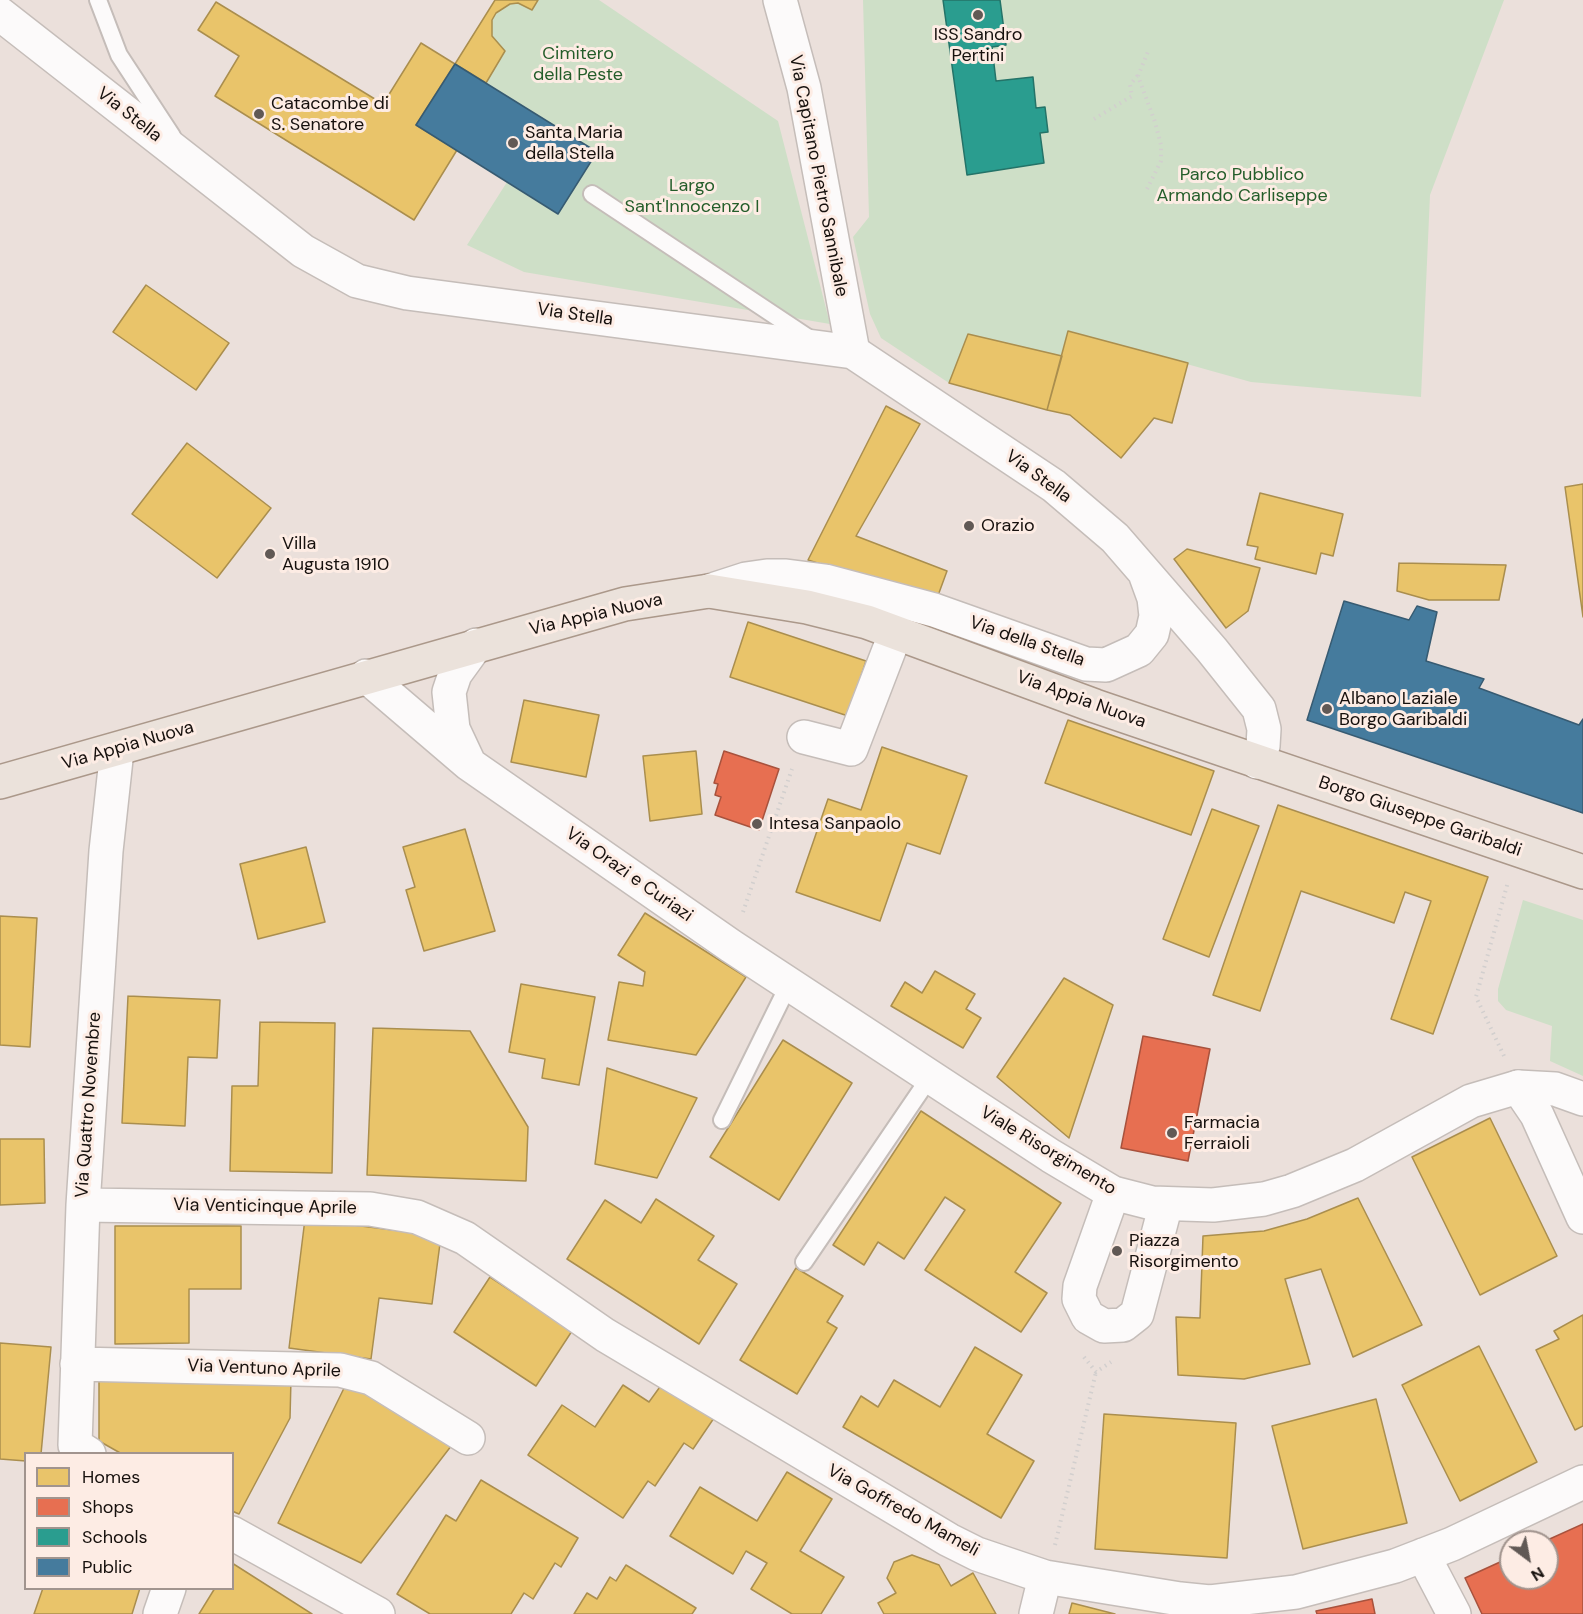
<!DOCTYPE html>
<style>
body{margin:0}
#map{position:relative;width:1583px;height:1614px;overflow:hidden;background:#ebe0db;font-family:"DM Sans",sans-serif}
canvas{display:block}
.legend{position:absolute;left:24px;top:1452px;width:210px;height:138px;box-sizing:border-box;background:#fdece4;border:2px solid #a1948e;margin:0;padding:8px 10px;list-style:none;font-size:18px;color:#16100d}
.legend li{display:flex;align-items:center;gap:12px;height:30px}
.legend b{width:30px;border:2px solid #a1948e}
.north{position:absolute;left:1499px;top:1530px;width:60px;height:60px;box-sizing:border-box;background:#fdece4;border:2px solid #a1948e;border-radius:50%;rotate:148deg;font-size:16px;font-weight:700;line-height:24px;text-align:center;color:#16100d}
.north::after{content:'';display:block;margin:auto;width:21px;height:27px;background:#615955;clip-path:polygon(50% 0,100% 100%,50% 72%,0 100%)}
</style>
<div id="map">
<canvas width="1583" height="1614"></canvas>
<ul class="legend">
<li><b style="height:16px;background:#e9c46a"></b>Homes</li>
<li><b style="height:16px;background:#e76f51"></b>Shops</li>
<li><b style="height:16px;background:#2a9d8f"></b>Schools</li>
<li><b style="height:16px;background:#457b9d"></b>Public</li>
</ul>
<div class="north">N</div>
</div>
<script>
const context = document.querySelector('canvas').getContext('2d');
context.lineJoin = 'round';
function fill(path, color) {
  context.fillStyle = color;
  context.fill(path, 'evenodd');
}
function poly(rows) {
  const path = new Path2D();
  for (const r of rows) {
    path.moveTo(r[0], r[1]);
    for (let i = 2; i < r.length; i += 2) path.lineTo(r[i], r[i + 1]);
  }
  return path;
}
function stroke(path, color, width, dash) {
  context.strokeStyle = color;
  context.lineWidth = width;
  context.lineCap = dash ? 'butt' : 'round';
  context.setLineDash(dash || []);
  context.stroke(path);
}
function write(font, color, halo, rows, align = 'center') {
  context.font = font + ' "DM Sans",sans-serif';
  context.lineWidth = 6;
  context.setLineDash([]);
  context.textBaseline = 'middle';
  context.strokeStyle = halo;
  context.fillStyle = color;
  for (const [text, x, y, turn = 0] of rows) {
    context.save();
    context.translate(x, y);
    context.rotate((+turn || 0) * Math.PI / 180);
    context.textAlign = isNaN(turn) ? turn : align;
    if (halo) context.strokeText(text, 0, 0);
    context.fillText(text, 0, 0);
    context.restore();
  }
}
fill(poly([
 [538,0,599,0,778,121,830,324,524,272,467,245,507,182,558,213,597,152,486,83,505,51,492,36,492,20,496,13,510,4,518,3,532,9],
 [863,0,1504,0,1430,195,1421,397,1251,382,1069,331,1062,356,968,334,949,383,881,338,870,314,853,237,869,217],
 [1523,900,1583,920,1583,1076,1550,1061,1552,1026,1506,1010,1498,1001,1498,989]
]), '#cedfc7');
const homes = poly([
 [495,0,538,0,532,10,518,3,510,4,496,13,492,20,492,36,505,51,486,83,455,64,495,0],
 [216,2,383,104,421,43,455,64,416,125,457,150,414,220,215,96,239,56,198,30,216,2],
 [146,285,229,343,196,390,113,332,146,285],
 [1068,331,1188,363,1172,423,1154,418,1121,458,1070,415,1047,410,1068,331],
 [968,334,1062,356,1047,410,949,383,968,334],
 [886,406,920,424,856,536,947,571,936,601,808,560,886,406],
 [187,443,271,508,217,578,132,514,187,443],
 [1583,484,1583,617,1565,487,1583,484],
 [1260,493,1343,514,1333,556,1321,553,1316,574,1255,559,1258,547,1247,545,1260,493],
 [1187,549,1260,568,1248,611,1226,628,1174,559,1187,549],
 [1399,563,1506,565,1499,600,1429,600,1397,591,1399,563],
 [748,622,866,661,848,716,730,677,748,622],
 [524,700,599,715,586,777,511,762,524,700],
 [1068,720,1214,771,1191,835,1045,783,1068,720],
 [882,747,967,776,940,854,907,843,880,921,796,892,828,799,861,810,882,747],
 [696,751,702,814,650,821,643,756,696,751],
 [1278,805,1488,877,1433,1034,1391,1019,1431,901,1405,892,1394,923,1301,891,1260,1011,1213,995,1278,805],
 [1212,809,1259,826,1209,957,1163,939,1212,809],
 [465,829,495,931,424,951,406,890,415,887,403,847,465,829],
 [306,847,325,922,258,939,240,864,306,847],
 [645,913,746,977,696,1055,608,1040,619,982,643,986,645,972,618,955,645,913],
 [0,916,37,918,30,1047,0,1045,0,916],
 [935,971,975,994,966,1009,981,1018,963,1048,891,1006,905,982,922,993,935,971],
 [1064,978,1113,1005,1069,1138,997,1077,1064,978],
 [521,984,595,997,579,1085,542,1078,545,1059,509,1052,521,984],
 [128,996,220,1000,217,1058,188,1057,185,1126,122,1123,128,996],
 [260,1022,335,1023,332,1173,230,1171,232,1086,258,1086,260,1022],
 [373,1028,470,1031,528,1127,526,1181,367,1175,373,1028],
 [783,1040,852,1083,779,1200,710,1157,783,1040],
 [607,1068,697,1098,657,1178,595,1164,607,1068],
 [921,1111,1061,1203,1015,1272,1047,1293,1021,1332,925,1270,965,1210,945,1197,904,1259,878,1242,864,1265,833,1245,921,1111],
 [1490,1118,1557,1256,1480,1295,1412,1157,1490,1118],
 [0,1139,44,1139,45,1203,0,1205,0,1139],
 [1358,1198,1422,1325,1353,1357,1321,1269,1285,1279,1310,1364,1244,1379,1178,1375,1176,1317,1200,1318,1203,1236,1264,1231,1307,1219,1358,1198],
 [656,1199,714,1236,698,1260,737,1284,699,1344,567,1259,605,1200,641,1223,656,1199],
 [305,1219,441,1236,432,1304,379,1298,371,1359,289,1348,305,1219],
 [115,1226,241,1226,241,1289,189,1289,189,1343,115,1344,115,1226],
 [796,1268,843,1296,827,1322,837,1328,797,1394,740,1360,796,1268],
 [490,1277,572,1331,536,1386,454,1332,490,1277],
 [1583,1315,1583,1426,1575,1430,1536,1350,1559,1339,1554,1331,1583,1315],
 [0,1343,51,1347,41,1454,26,1454,26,1461,0,1459,0,1343],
 [1479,1346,1537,1462,1460,1501,1402,1385,1479,1346],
 [975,1347,1022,1375,987,1434,1034,1461,1001,1518,843,1427,861,1396,878,1407,894,1380,940,1407,975,1347],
 [99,1376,291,1379,290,1418,239,1514,232,1511,232,1454,122,1454,99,1441,99,1376],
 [348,1380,455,1441,361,1563,278,1523,348,1380],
 [662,1384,714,1418,693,1449,684,1443,655,1486,648,1481,623,1518,528,1455,562,1405,595,1427,623,1385,649,1402,662,1384],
 [1376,1399,1407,1523,1303,1549,1272,1426,1376,1399],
 [1104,1414,1236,1423,1227,1558,1095,1549,1104,1414],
 [787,1472,832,1499,800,1551,844,1577,821,1614,792,1614,751,1589,767,1563,746,1551,733,1574,670,1536,700,1487,757,1521,787,1472],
 [481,1480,578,1538,561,1567,555,1563,533,1599,524,1593,511,1614,430,1614,397,1594,446,1515,456,1521,481,1480],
 [912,1555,939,1565,951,1586,973,1573,996,1614,884,1614,878,1603,896,1593,887,1578,894,1562,912,1555],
 [232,1563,312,1614,199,1614,215,1588,232,1588,232,1563],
 [626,1565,696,1608,692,1614,574,1614,587,1593,597,1599,610,1577,616,1581,626,1565],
 [43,1588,140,1588,132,1614,34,1614,43,1588],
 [1072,1603,1115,1614,1069,1614,1072,1603]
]);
fill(homes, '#e9c46a');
stroke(homes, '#aa8e4e', 1.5);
const shops = poly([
 [724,751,779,769,759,830,715,815,721,797,715,795,718,784,714,783,724,751],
 [1143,1036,1210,1049,1188,1161,1121,1148,1143,1036],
 [1583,1524,1583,1614,1482,1614,1465,1578,1511,1557,1511,1578,1547,1578,1547,1542,1543,1542,1583,1524],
 [1372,1599,1375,1614,1317,1614,1316,1611,1372,1599]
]);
fill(shops, '#e76f51');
stroke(shops, '#a8523d', 1.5);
const schools = poly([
 [943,0,1000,0,1006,45,992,47,996,81,1033,77,1036,108,1045,107,1048,132,1040,133,1044,163,967,175,943,0]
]);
fill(schools, '#2a9d8f');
stroke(schools, '#247368', 1.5);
const public = poly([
 [455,64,597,152,558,214,416,125,455,64],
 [1344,601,1409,620,1417,606,1437,612,1426,661,1484,679,1479,688,1579,725,1583,719,1583,813,1307,720,1344,601]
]);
fill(public, '#457b9d');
stroke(public, '#375b72', 1.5);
const lane = poly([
 [98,0,119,55,172,136],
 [592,194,810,339],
 [722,1120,789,984],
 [804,1262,930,1077]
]);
const street = poly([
 [780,0,804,88,853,352],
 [804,737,851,749,896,632],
 [1518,1087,1555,1089,1583,1099],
 [1113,1193,1080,1286,1079,1299,1088,1317,1104,1326,1123,1325,1137,1314,1166,1204],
 [83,1205,370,1209,417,1217,465,1238,605,1335,949,1540,977,1554,1045,1577,1180,1599,1210,1602,1296,1592,1395,1566,1452,1544,1583,1482],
 [77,1364,340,1370,371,1378,468,1438],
 [89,1454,75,1445,83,1205,106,851,117,750],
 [232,1533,378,1614],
 [1423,1555,1454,1614],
 [160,1614,169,1588],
 [1036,1614,1045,1577]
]);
const secondary = poly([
 [0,14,303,251,357,281,407,293,853,352,1054,486,1115,538,1212,650,1259,709,1264,729,1263,746,1257,762],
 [709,591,746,579,767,576,786,576,825,581,934,610,1086,664,1106,665,1139,650,1152,634,1156,616,1154,598,1146,576],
 [366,676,469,764,731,946,1051,1156,1113,1193,1152,1203,1213,1205,1264,1199,1292,1191,1355,1165,1471,1101,1518,1087,1537,1115,1583,1217],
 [468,761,453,729,449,692,455,674,476,645]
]);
const primary = poly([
 [0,782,625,604,709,591,807,607,867,622,1095,706,1583,872]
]);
stroke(lane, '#c5bdb9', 20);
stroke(street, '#c5bdb9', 36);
stroke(secondary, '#c5bdb9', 36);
stroke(primary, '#ab988a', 36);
stroke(poly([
 [1094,119,1132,96,1130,85,1137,76],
 [1147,189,1161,161,1161,145,1155,122,1138,76,1149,49],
 [743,912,792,769],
 [1504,1056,1476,997,1508,882],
 [1084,1357,1096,1372,1111,1362],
 [1055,1545,1096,1372]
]), '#d2cfce', 4, [1.5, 4.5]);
stroke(lane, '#fcfafa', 16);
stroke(street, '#fcfafa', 33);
stroke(secondary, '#fcfafa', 33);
stroke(primary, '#ebe2db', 33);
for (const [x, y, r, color] of [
 [978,15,6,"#615955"],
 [259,114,6,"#615955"],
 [513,143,6,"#615955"],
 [969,526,6,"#615955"],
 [270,554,6,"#615955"],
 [1327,709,6,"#615955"],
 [757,824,6,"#615955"],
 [1172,1133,6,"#615955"],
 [1117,1251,6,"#615955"]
]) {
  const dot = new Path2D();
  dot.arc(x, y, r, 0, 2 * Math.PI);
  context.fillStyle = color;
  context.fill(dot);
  stroke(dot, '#fdece4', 2);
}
write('18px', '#16100d', '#fdece4', [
 ["ISS Sandro",978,35,"center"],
 ["Pertini",978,56,"center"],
 ["Catacombe di",271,104],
 ["S. Senatore",271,125],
 ["Santa Maria",525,133],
 ["della Stella",525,154],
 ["Orazio",981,526],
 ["Villa",282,544],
 ["Augusta 1910",282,565],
 ["Albano Laziale",1339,699],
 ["Borgo Garibaldi",1339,720],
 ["Intesa Sanpaolo",769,824],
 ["Farmacia",1184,1123],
 ["Ferraioli",1184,1144],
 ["Piazza",1129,1241],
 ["Risorgimento",1129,1262]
], 'left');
write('18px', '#245d2a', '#fdece4', [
 ["Cimitero",578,54],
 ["della Peste",578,75],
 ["Parco Pubblico",1242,175],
 ["Armando Carliseppe",1242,196],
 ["Largo",692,186],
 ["Sant'Innocenzo I",692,207]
]);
write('18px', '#16100d', '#fdece4', [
 ["Via Stella",129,115,38],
 ["Via Capitano Pietro Sannibale",818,176,79],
 ["Via Stella",575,315,8],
 ["Via Stella",1038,477,36],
 ["Via Appia Nuova",596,615,-13],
 ["Via della Stella",1027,642,19],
 ["Via Appia Nuova",1081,700,20],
 ["Via Appia Nuova",128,746,-16],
 ["Borgo Giuseppe Garibaldi",1420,817,19],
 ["Via Orazi e Curiazi",629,875,35],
 ["Via Quattro Novembre",89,1105,-86],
 ["Viale Risorgimento",1048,1151,31],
 ["Via Venticinque Aprile",265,1207,1],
 ["Via Ventuno Aprile",264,1369,2],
 ["Via Goffredo Mameli",903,1511,29]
]);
</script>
